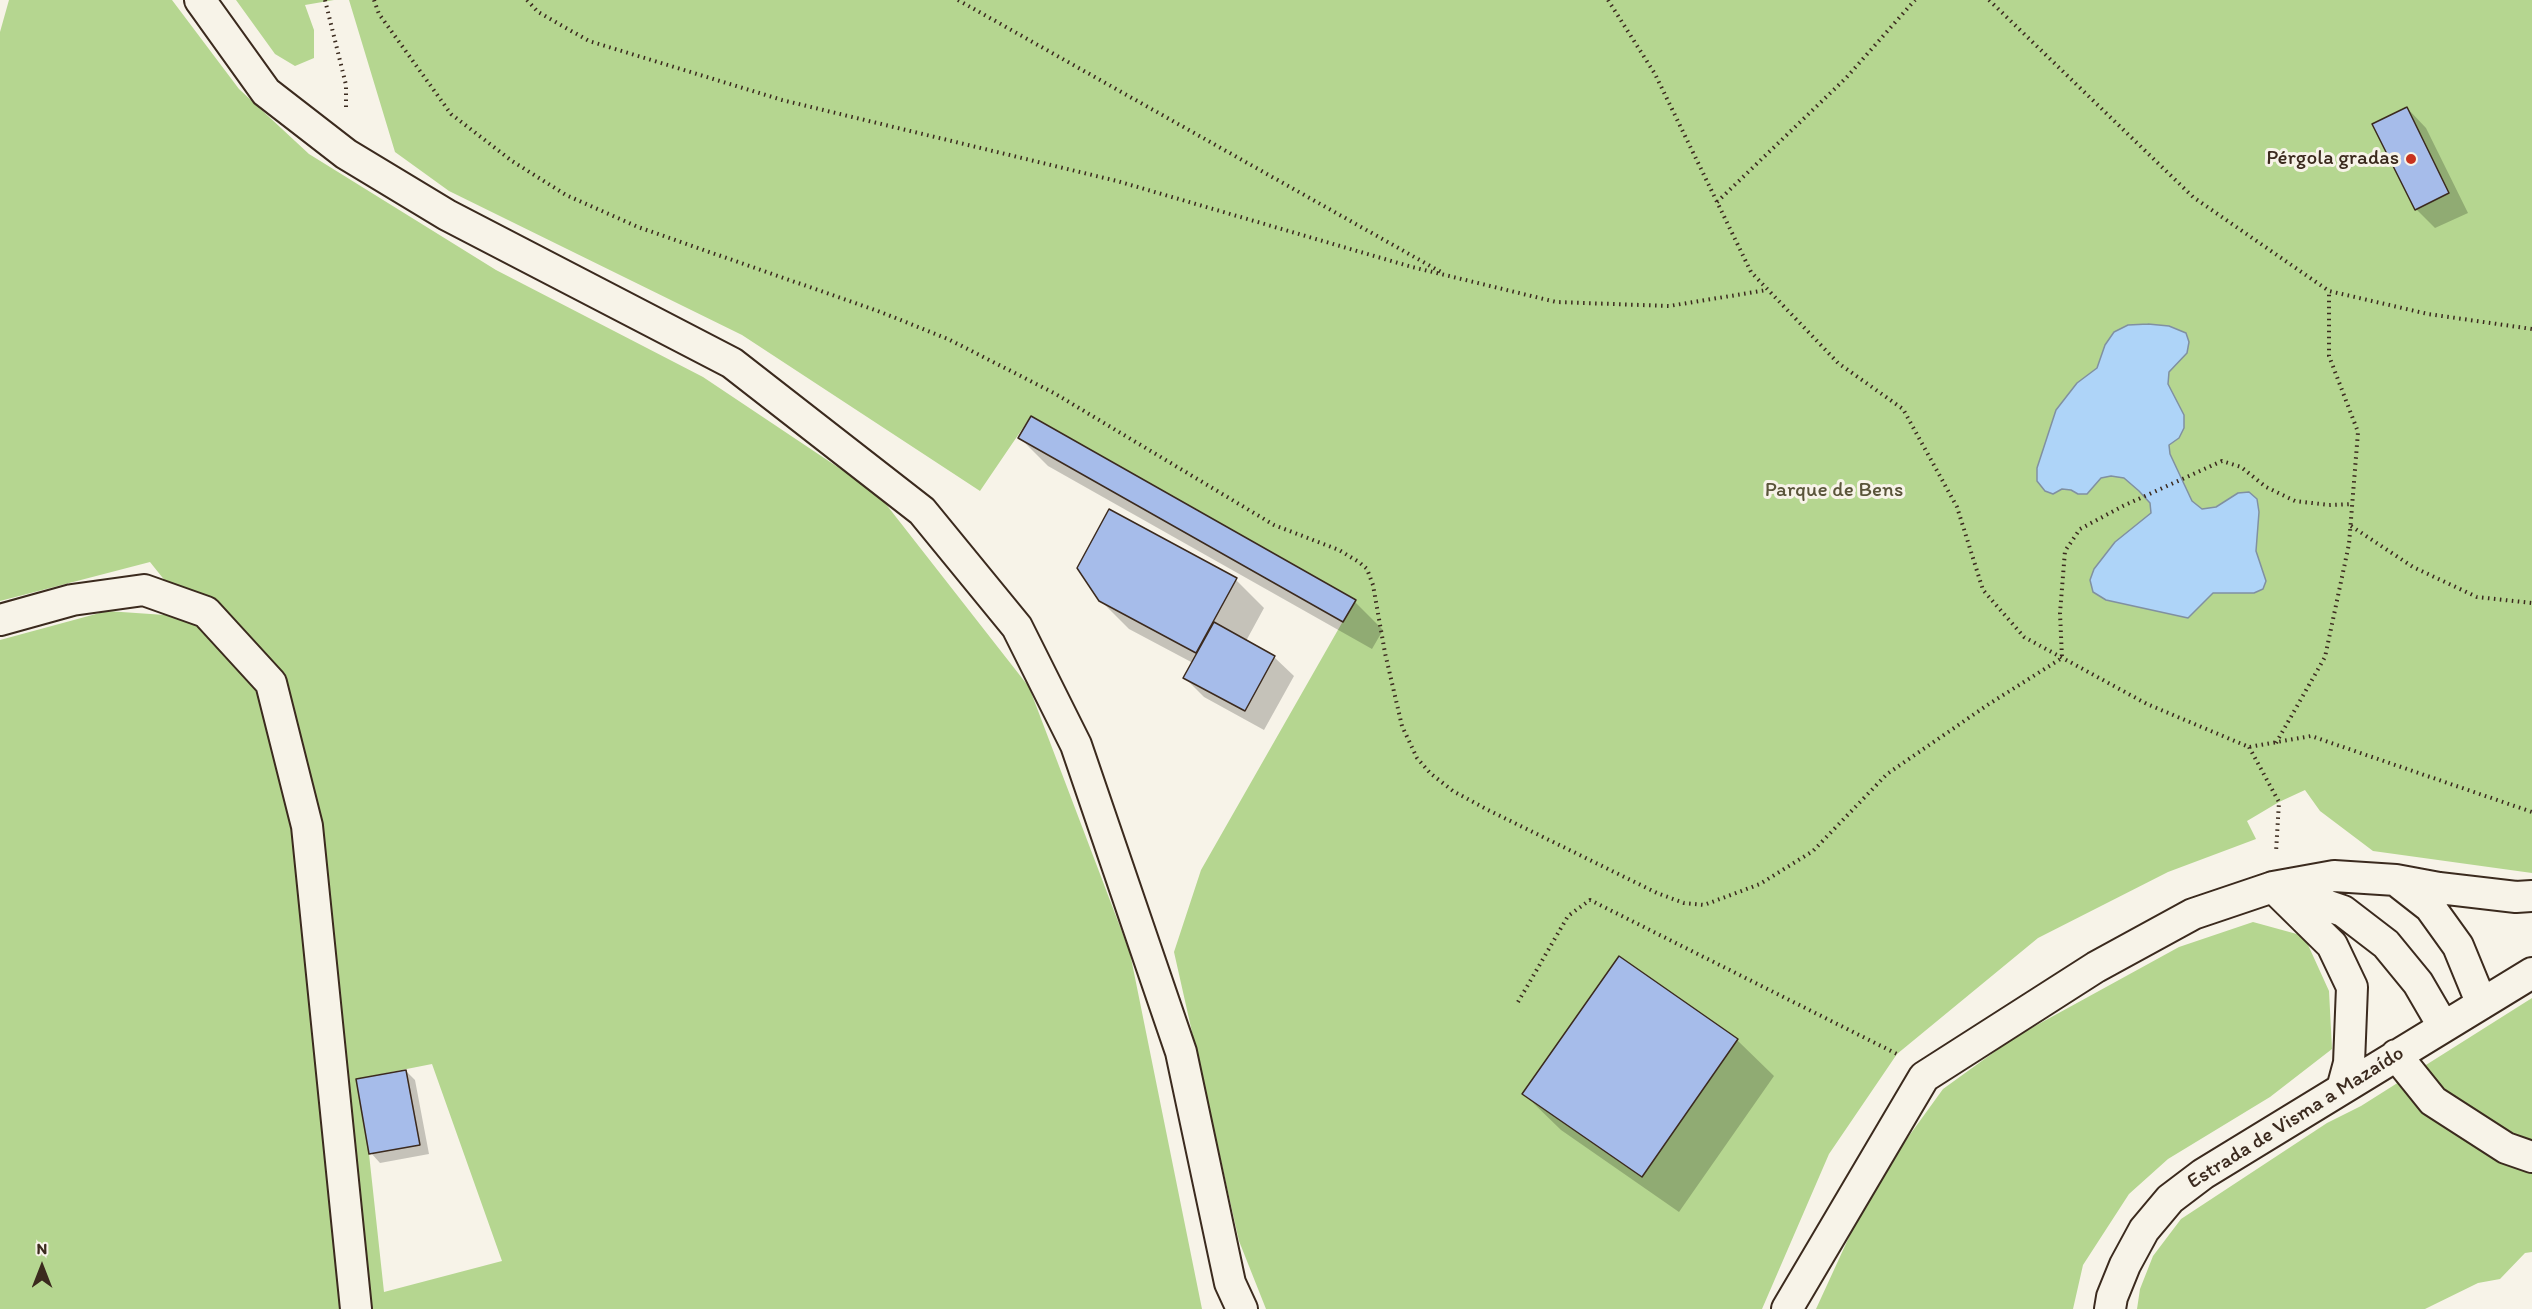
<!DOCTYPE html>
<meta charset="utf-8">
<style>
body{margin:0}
#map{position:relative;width:2532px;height:1309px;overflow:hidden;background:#f7f3e8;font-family:Itim,sans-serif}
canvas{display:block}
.north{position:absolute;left:12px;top:1237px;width:60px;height:60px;-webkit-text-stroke:4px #f7f3e8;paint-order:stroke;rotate:0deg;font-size:16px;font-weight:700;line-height:24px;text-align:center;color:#3b2a1e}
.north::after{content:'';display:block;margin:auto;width:21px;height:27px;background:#3b2a1e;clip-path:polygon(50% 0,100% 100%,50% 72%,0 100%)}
</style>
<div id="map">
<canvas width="2532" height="1309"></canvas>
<div class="north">N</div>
</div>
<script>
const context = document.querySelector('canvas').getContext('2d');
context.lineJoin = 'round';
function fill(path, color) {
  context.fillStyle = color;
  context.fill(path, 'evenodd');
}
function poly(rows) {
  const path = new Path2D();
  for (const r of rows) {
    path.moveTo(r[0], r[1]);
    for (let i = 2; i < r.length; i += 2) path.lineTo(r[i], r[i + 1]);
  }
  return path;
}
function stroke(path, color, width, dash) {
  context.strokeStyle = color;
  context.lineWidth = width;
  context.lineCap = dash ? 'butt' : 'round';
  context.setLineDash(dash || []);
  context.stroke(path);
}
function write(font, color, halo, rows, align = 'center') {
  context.font = font + ' Itim,sans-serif';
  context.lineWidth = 6;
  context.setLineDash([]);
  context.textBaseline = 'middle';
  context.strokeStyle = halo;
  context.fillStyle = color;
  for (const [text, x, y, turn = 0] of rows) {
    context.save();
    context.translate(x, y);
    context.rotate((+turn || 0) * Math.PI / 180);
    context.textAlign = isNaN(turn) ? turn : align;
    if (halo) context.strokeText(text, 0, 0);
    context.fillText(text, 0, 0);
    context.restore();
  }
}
fill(poly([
 [9,0,172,0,239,89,309,154,496,270,703,377,878,494,1029,687,1130,953,1202,1309,0,1309,0,640,107,611,194,617,150,562,0,601,0,32],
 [432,1064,502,1261,384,1292,369,1154,356,1079],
 [236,0,334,0,305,5,314,30,314,58,295,66,275,54],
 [349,0,2532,0,2532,873,2373,851,2320,811,2305,790,2279,802,2247,821,2256,839,2168,872,2038,938,1897,1054,1829,1154,1762,1309,1266,1309,1239,1241,1174,952,1201,870,1355,600,1031,416,980,491,742,335,449,191,395,152],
 [2253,922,2304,936,2329,991,2332,1049,2270,1097,2168,1159,2129,1194,2083,1265,2073,1309,1816,1309,1872,1187,1943,1089,2015,1037,2179,947],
 [2532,998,2532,1252,2525,1253,2500,1279,2478,1283,2425,1309,2137,1309,2140,1289,2153,1256,2181,1219,2327,1123,2361,1106]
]), '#b5d690');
const water = poly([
 [2148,324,2169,326,2186,333,2189,342,2187,353,2169,372,2168,384,2184,415,2184,428,2179,438,2169,445,2170,454,2192,501,2202,509,2216,507,2238,493,2249,492,2257,499,2259,512,2256,551,2266,581,2263,589,2254,593,2213,593,2188,618,2106,600,2093,592,2090,580,2094,569,2115,542,2151,513,2150,503,2139,491,2124,478,2111,476,2101,478,2087,494,2078,494,2071,490,2062,489,2053,494,2045,491,2037,481,2037,468,2056,410,2077,383,2097,368,2105,345,2114,332,2128,325,2148,324]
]);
fill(water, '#aed4f8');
stroke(water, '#8090a1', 1.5);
fill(poly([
 [2407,108,2426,128,2468,213,2435,228,2416,209],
 [1020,438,1355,602,1383,630,1372,649,1048,466],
 [1110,511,1236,580,1264,608,1246,641,1274,657,1294,676,1264,730,1204,697,1185,678,1193,663,1129,629,1100,600],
 [1737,1040,1774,1076,1679,1212,1561,1130,1524,1094],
 [406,1071,415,1080,429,1154,380,1163,371,1153]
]), '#0003');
const building = poly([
 [2407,107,2449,193,2415,210,2372,124,2407,107],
 [1031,416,1356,600,1343,622,1018,438,1031,416],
 [1109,509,1237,578,1196,653,1099,601,1077,568,1109,509],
 [1214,622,1275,656,1245,711,1183,678,1214,622],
 [1619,956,1738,1039,1642,1177,1522,1094,1619,956],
 [406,1070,420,1145,369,1154,356,1079,406,1070]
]);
fill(building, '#a6bcea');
stroke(building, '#3b2a1e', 1.5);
const minor = poly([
 [200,0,266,92,346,154,447,215,732,363,922,511,1017,627,1076,745,1181,1052,1230,1283,1242,1309],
 [0,620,72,600,144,590,206,612,271,683,307,826,356,1309],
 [2398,882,2430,907,2458,946,2481,1002],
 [2273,887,2332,945,2352,987,2349,1063,2342,1089],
 [2282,890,2343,911,2386,944,2418,983,2443,1026],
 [2396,1055,2433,1101,2506,1148,2532,1157],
 [1787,1309,1924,1077,2096,967,2193,914,2273,887,2334,876,2396,880,2439,888,2516,897,2532,896],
 [2110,1309,2112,1297,2125,1265,2144,1230,2170,1199,2203,1174,2532,973]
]);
stroke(minor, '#3b2a1e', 34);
stroke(poly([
 [325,0,346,85,346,108],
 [374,0,379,14,451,114,512,161,566,195,638,227,878,311,948,339,1054,393,1274,525,1339,550,1359,562,1367,569,1373,585,1385,653,1402,726,1417,758,1430,773,1453,791,1488,810,1657,893,1684,903,1704,905,1760,884,1813,851,1887,774,1989,704,2062,658,2060,613,2065,551,2080,529,2123,506,2222,461,2241,467,2266,487,2295,501,2329,505,2352,504],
 [527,0,538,12,589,41,782,100,1117,181,1412,267,1556,302,1669,306,1767,290],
 [958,0,1441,272],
 [1608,0,1655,74,1751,272,1838,363,1903,409,1957,507,1983,590,2024,637,2147,704,2249,747,2311,736,2532,812],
 [1989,0,2193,197,2329,291,2428,314,2532,329],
 [1717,202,1846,78,1915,0],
 [2351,526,2413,567,2477,597,2532,603],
 [2276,743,2325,657,2349,544,2358,432,2329,356,2329,291],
 [2249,747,2279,802,2276,852],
 [1518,1002,1568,916,1590,900,1897,1054]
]), '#3b2a1e', 4, [1.5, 4.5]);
stroke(minor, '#f7f3e8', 30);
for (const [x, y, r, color] of [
 [2411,159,6,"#c8321e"]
]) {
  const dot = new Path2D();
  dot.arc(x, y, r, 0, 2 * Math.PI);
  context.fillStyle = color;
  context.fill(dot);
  stroke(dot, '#f7f3e8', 2);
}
write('21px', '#3b2a1e', '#f7f3e8', [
 ["Pérgola gradas",2399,159]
], 'right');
write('21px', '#5a553a', '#f7f3e8', [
 ["Parque de Bens",1834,491]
]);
write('21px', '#3b2a1e', '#f7f3e8', [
 ["Estrada de Visma a Mazaído",2296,1118,-32]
]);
</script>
